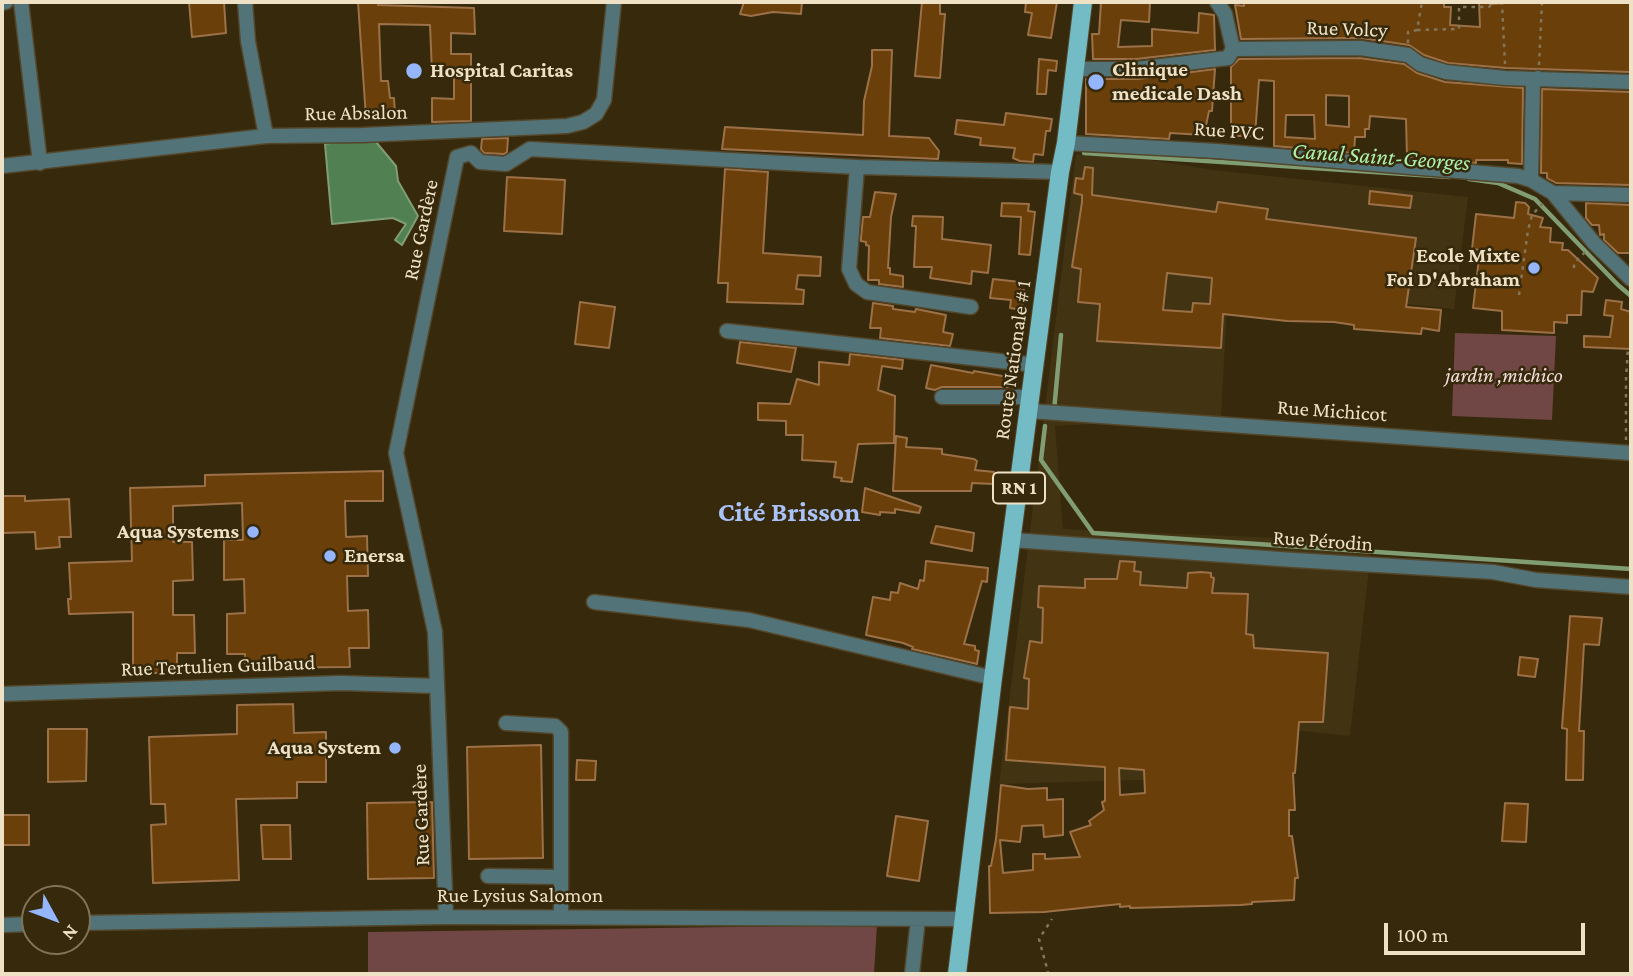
<!DOCTYPE html>
<meta charset="utf-8">
<style>
body{margin:0}
#map{position:relative;width:1633px;height:976px;overflow:hidden;background:#36290c;font-family:"Crimson Pro",serif}
canvas{display:block}
.frame{position:absolute;inset:0;border:4px solid #eee1c5;pointer-events:none}
.north{position:absolute;left:21px;top:885px;width:70px;height:70px;box-sizing:border-box;background:#36290c;border:2px solid #807356;border-radius:50%;rotate:131deg;font-size:19px;font-weight:700;line-height:28px;text-align:center;color:#eee1c5}
.north::after{content:'';display:block;margin:auto;width:24px;height:32px;background:#95b6fd;clip-path:polygon(50% 0,100% 100%,50% 72%,0 100%)}
.scale{position:absolute;left:1384px;top:923px;width:201px;height:32px;box-sizing:border-box;border:4px solid #eee1c5;border-top:0;padding-left:9px;font-size:21px;line-height:24px;white-space:nowrap;color:#eee1c5;-webkit-text-stroke:5px #36290c;paint-order:stroke}
</style>
<div id="map">
<canvas width="1633" height="976"></canvas>
<div class="frame"></div>
<div class="north">N</div>
<div class="scale">100 m</div>
</div>
<script>
const context = document.querySelector('canvas').getContext('2d');
context.lineJoin = 'round';
function fill(path, color) {
  context.fillStyle = color;
  context.fill(path, 'evenodd');
}
function poly(rows) {
  const path = new Path2D();
  for (const r of rows) {
    path.moveTo(r[0], r[1]);
    for (let i = 2; i < r.length; i += 2) path.lineTo(r[i], r[i + 1]);
  }
  return path;
}
function stroke(path, color, width, dash) {
  context.strokeStyle = color;
  context.lineWidth = width;
  context.lineCap = dash ? 'butt' : 'round';
  context.setLineDash(dash || []);
  context.stroke(path);
}
function write(font, color, halo, rows, align = 'center') {
  context.font = font + ' "Crimson Pro",serif';
  context.lineWidth = 5;
  context.setLineDash([]);
  context.textBaseline = 'middle';
  context.strokeStyle = halo;
  context.fillStyle = color;
  for (const [text, x, y, turn = 0] of rows) {
    context.save();
    context.translate(x, y);
    context.rotate((+turn || 0) * Math.PI / 180);
    context.textAlign = isNaN(turn) ? turn : align;
    if (halo) context.strokeText(text, 0, 0);
    context.fillText(text, 0, 0);
    context.restore();
  }
}
fill(poly([
 [1076,154,1144,159,1213,170,1468,197,1454,309,1228,286,1221,417,1055,426,1063,529,1372,542,1350,736,1282,729,1281,776,999,784]
]), '#423412');
fill(poly([
 [1455,333,1556,336,1552,420,1452,416],
 [877,925,874,974,368,974,368,932]
]), '#704744');
const water = poly([
 [371,136,396,166,398,181,418,216,402,245,395,240,406,224,393,218,332,224,325,144,371,136]
]);
fill(water, '#518052');
stroke(water, '#809d74', 2);
stroke(poly([
 [1084,153,1450,177],
 [1469,179,1498,183,1535,199,1618,285,1631,296],
 [1054,411,1061,335],
 [1045,426,1041,460,1093,533,1631,569]
]), '#809d74', 4.5);
const building = poly([
 [189,2,224,2,226,33,192,37,189,2],
 [358,2,378,2,378,5,474,8,475,34,451,33,451,54,471,54,471,121,432,122,432,98,454,99,454,73,432,73,430,25,379,24,381,81,388,81,390,98,394,98,395,115,366,118,358,2],
 [744,2,802,2,801,14,773,12,751,16,740,14,744,2],
 [922,2,940,2,940,14,945,14,940,78,915,76,922,2],
 [1026,2,1057,2,1051,38,1028,35,1032,13,1025,12,1026,2],
 [1101,2,1150,2,1149,22,1121,20,1118,47,1152,46,1152,29,1198,33,1199,13,1214,15,1215,50,1136,59,1093,59,1092,34,1099,34,1101,2],
 [1244,2,1444,2,1444,7,1451,7,1450,25,1480,27,1479,2,1491,2,1490,4,1524,2,1631,2,1630,72,1506,68,1448,63,1424,55,1409,45,1361,38,1241,39,1235,5,1244,6,1244,2],
 [872,50,892,50,889,136,929,138,939,151,938,159,722,149,725,127,863,135,864,101,872,66,872,50],
 [1359,58,1404,64,1417,73,1445,82,1523,88,1522,164,1508,163,1508,160,1476,160,1476,163,1407,157,1406,119,1370,116,1369,129,1365,129,1365,137,1355,137,1354,153,1274,146,1274,81,1259,80,1255,136,1231,136,1231,67,1239,59,1359,58],
 [1326,95,1349,96,1349,127,1326,125,1326,95],
 [1286,115,1314,115,1315,139,1285,137,1286,115],
 [1039,59,1057,61,1056,71,1048,70,1046,94,1037,94,1039,59],
 [1215,69,1212,111,1209,111,1204,135,1170,133,1169,139,1086,134,1086,79,1138,79,1215,69],
 [1542,89,1631,92,1631,185,1556,183,1547,178,1547,173,1541,173,1542,89],
 [1006,113,1052,119,1050,131,1046,131,1043,155,1034,154,1033,162,1020,161,1013,158,1015,148,980,145,981,138,955,134,957,120,1004,125,1006,113],
 [508,138,507,152,504,154,484,153,481,149,482,139,508,138],
 [1085,167,1093,168,1092,195,1216,212,1218,202,1254,207,1268,209,1266,219,1416,238,1406,307,1441,310,1439,331,1422,328,1421,334,1354,329,1354,325,1334,322,1287,321,1223,314,1221,348,1097,341,1100,304,1078,302,1081,269,1072,267,1082,202,1082,195,1074,193,1076,178,1083,179,1085,167],
 [1167,273,1212,278,1210,304,1193,303,1192,312,1163,310,1167,273],
 [725,169,768,172,763,253,821,257,820,276,798,275,796,289,804,290,803,304,727,302,728,283,718,283,725,169],
 [507,177,565,180,562,234,504,231,507,177],
 [1370,191,1412,196,1410,208,1369,204,1370,191],
 [875,192,896,194,891,217,888,268,890,268,890,274,903,276,903,287,879,284,879,280,868,280,869,246,866,245,866,242,861,241,861,238,863,217,870,217,875,192],
 [1516,202,1525,203,1529,207,1528,214,1543,218,1540,227,1551,228,1550,242,1563,243,1562,250,1568,250,1598,278,1593,292,1582,291,1581,315,1567,315,1567,323,1554,322,1554,333,1502,330,1502,311,1473,308,1480,250,1472,249,1476,214,1514,218,1516,202],
 [1002,203,1029,204,1028,211,1035,212,1030,255,1019,254,1021,217,1001,216,1002,203],
 [1586,203,1631,205,1631,253,1618,253,1604,240,1604,234,1600,235,1599,225,1592,225,1586,218,1586,203],
 [913,216,943,217,942,239,991,245,988,273,972,271,971,284,930,278,932,267,914,267,916,226,912,226,913,216],
 [993,279,1020,282,1020,290,1024,290,1022,310,1010,308,1011,300,990,298,993,279],
 [1606,300,1622,302,1621,309,1631,312,1631,349,1584,347,1584,336,1610,337,1613,316,1604,315,1606,300],
 [580,302,615,307,609,348,575,344,580,302],
 [873,303,893,306,893,309,915,312,916,309,946,315,943,332,953,334,950,346,880,338,881,328,870,328,873,303],
 [740,342,796,348,791,372,737,363,740,342],
 [850,354,903,360,902,369,882,366,878,390,895,396,894,443,858,444,852,482,841,481,842,478,834,477,836,462,802,460,803,435,786,435,786,421,758,420,758,403,790,404,797,379,819,385,819,362,849,365,850,354],
 [931,365,973,373,974,371,1008,377,1008,387,942,387,935,390,926,388,931,365],
 [896,436,907,438,906,447,942,449,942,454,974,459,977,461,975,470,994,472,993,484,972,483,971,491,893,491,896,436],
 [383,471,383,501,345,501,346,537,367,536,368,576,347,576,348,611,368,610,369,648,349,648,350,667,245,668,245,654,227,654,227,614,245,613,244,579,224,580,224,540,243,540,242,503,173,506,173,542,192,542,193,580,173,581,173,615,194,615,195,653,177,653,177,673,133,673,133,612,69,614,68,599,71,599,69,563,132,561,130,488,205,486,205,475,383,471],
 [865,488,921,507,919,513,895,509,895,513,880,512,880,515,862,512,865,488],
 [2,496,25,496,25,501,69,499,71,537,59,537,60,547,36,549,35,532,2,533,2,496],
 [936,526,974,533,972,551,931,543,936,526],
 [926,561,988,568,987,582,982,581,964,644,975,646,975,650,979,651,977,664,912,649,913,647,903,643,866,635,873,597,890,600,891,592,898,593,900,583,918,589,920,580,924,581,926,561],
 [1120,561,1135,562,1134,571,1141,572,1140,585,1187,588,1188,573,1201,572,1211,573,1211,577,1214,578,1212,593,1248,594,1246,634,1253,635,1254,648,1328,653,1323,722,1299,722,1295,773,1293,773,1295,810,1289,810,1289,836,1292,836,1298,878,1295,878,1294,900,1252,902,1252,904,1240,905,1130,908,1130,906,1120,907,1120,904,1044,912,990,913,989,866,991,866,996,839,1001,785,1028,789,1047,788,1047,800,1063,799,1063,835,1044,837,1043,825,1022,826,1020,842,1000,840,1003,873,1033,870,1033,854,1045,854,1045,859,1080,857,1070,832,1091,825,1089,821,1104,810,1102,802,1105,801,1105,767,1006,760,1010,707,1028,709,1029,679,1024,678,1030,641,1042,643,1043,608,1038,607,1039,586,1085,588,1085,579,1117,579,1120,561],
 [1119,768,1144,770,1145,793,1120,795,1119,768],
 [1570,616,1602,618,1599,645,1584,644,1579,731,1584,731,1583,780,1566,780,1567,729,1562,728,1570,616],
 [1520,657,1538,659,1535,677,1518,675,1520,657],
 [293,704,294,733,326,732,326,782,297,782,297,798,236,799,239,880,153,883,151,825,166,824,165,804,151,804,149,737,237,734,237,705,293,704],
 [48,729,87,729,86,781,48,782,48,729],
 [541,745,543,858,469,859,467,747,541,745],
 [577,760,596,761,595,780,576,780,577,760],
 [432,802,434,878,368,879,367,803,432,802],
 [1505,803,1528,804,1526,842,1502,841,1505,803],
 [2,815,29,815,29,845,2,845,2,815],
 [896,816,928,821,919,881,887,876,896,816],
 [261,825,290,825,291,859,263,859,261,825]
]);
fill(building, '#6a3f0a');
stroke(building, '#9c7147', 2);
const minor = poly([
 [21,2,40,163],
 [245,2,248,41,266,136],
 [1217,2,1225,14,1233,49,1360,48,1408,55,1420,64,1446,72,1505,78,1631,82],
 [2,3,6,2],
 [1075,69,1137,69,1211,60,1228,58,1233,49],
 [1066,143,1217,151,1518,176,1531,180,1553,193,1594,243,1631,279],
 [2,166,266,136,362,135,567,126,583,122,596,114,604,100,614,2],
 [857,167,849,269,856,284,867,292,971,307],
 [1531,180,1533,82,1538,78],
 [1553,193,1631,195],
 [727,331,1036,365],
 [942,397,1031,397],
 [1029,411,1631,453],
 [1012,540,1294,560,1493,572,1536,580,1631,587],
 [594,602,749,620,993,678],
 [2,694,341,683,436,686],
 [506,723,555,726,561,732,561,917],
 [488,876,561,877],
 [446,917,435,632,396,453,457,157,471,153,480,162,506,164,530,149,857,167,1060,172],
 [77,923,446,917,964,919],
 [2,925,35,924],
 [912,974,918,919]
]);
const major = poly([
 [957,974,993,678,1060,172,1066,143,1083,2]
]);
stroke(minor, '#53462a', 17);
stroke(major, '#53462a', 20);
stroke(poly([
 [1500,2,1502,4,1505,64],
 [1417,30,1459,29,1459,7,1489,7,1493,2],
 [1408,43,1408,32,1417,30,1422,2],
 [1539,65,1542,2],
 [1574,268,1574,263,1585,252],
 [1519,295,1528,230,1532,215,1544,202],
 [1626,440,1626,379,1628,347],
 [1046,974,1048,972,1039,939,1052,919]
]), '#837659', 2.5, [3.5, 5]);
stroke(minor, '#527478', 14);
stroke(major, '#73bcc5', 18);
for (const [x, y, r, color] of [
 [414,71,9,"#95b6fd"],
 [1096,82,9,"#95b6fd"],
 [1534,268,7,"#95b6fd"],
 [253,532,7,"#95b6fd"],
 [330,556,7,"#95b6fd"],
 [395,748,7,"#95b6fd"]
]) {
  const dot = new Path2D();
  dot.arc(x, y, r, 0, 2 * Math.PI);
  context.fillStyle = color;
  context.fill(dot);
  stroke(dot, '#36290c', 2.5);
}
for (const [x, y, w] of [
 [1019,488,52]
]) {
  const box = new Path2D();
  box.roundRect(x - w / 2, y - 15.5, w, 31, 5);
  context.fillStyle = '#36290c';
  context.fill(box);
  stroke(box, '#eee1c5', 2);
}
write('bold 19px', '#eee1c5', null, [
 ["RN 1",1019,488]
]);
write('21px', '#eee1c5', '#36290c', [
 ["Rue Volcy",1347,29,2],
 ["Rue Absalon",356,113,-1],
 ["Rue PVC",1229,131,4],
 ["Rue Gardère",421,230,-78],
 ["Route Nationale # 1",1013,360,-82],
 ["Rue Michicot",1332,411,4],
 ["Rue Pérodin",1323,541,4],
 ["Rue Tertulien Guilbaud",218,666,-2],
 ["Rue Gardère",421,815,-92],
 ["Rue Lysius Salomon",520,896]
]);
write('bold 21px', '#eee1c5', '#36290c', [
 ["Clinique",1112,70],
 ["medicale Dash",1112,94],
 ["Hospital Caritas",430,71],
 ["Ecole Mixte",1520,256,"right"],
 ["Foi D'Abraham",1520,280,"right"],
 ["Aqua Systems",239,532,"right"],
 ["Enersa",344,556],
 ["Aqua System",381,748,"right"]
], 'left');
write('italic 21px', '#f2dddb', '#36290c', [
 ["jardin ,michico",1504,376]
]);
write('italic 23px', '#abf1ac', '#36290c', [
 ["Canal Saint-Georges",1381,157,4]
]);
write('bold 28px', '#a9c2f7', '#36290c', [
 ["Cité Brisson",789,512]
]);
</script>
